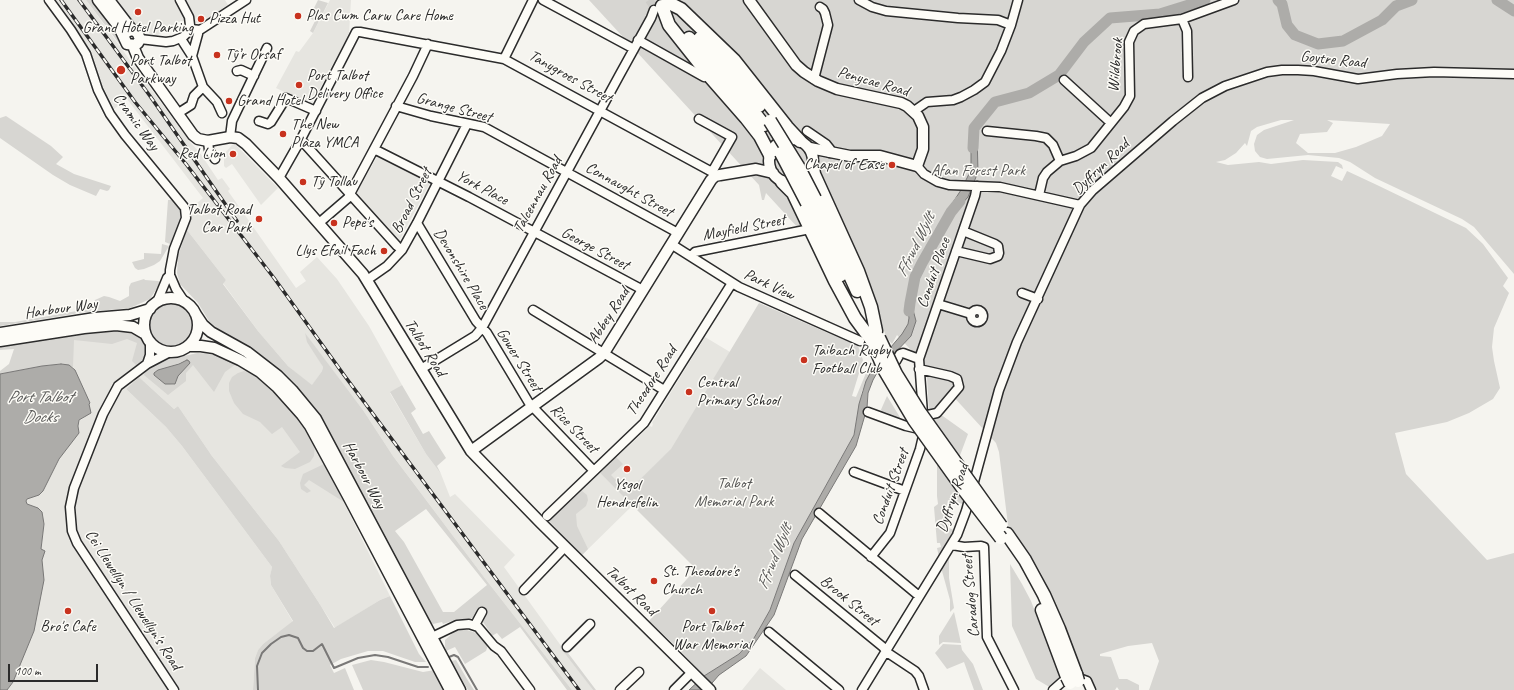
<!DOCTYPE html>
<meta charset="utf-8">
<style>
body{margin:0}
#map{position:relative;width:1514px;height:690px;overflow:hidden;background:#f5f4ef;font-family:Caveat,sans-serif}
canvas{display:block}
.scale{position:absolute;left:8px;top:664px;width:90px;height:18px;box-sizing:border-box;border:2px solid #2b2b2b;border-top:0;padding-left:5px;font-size:12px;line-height:14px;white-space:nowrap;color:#2b2b2b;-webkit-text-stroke:3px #fdfcf7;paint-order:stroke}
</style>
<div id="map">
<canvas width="1514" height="690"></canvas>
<div class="scale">100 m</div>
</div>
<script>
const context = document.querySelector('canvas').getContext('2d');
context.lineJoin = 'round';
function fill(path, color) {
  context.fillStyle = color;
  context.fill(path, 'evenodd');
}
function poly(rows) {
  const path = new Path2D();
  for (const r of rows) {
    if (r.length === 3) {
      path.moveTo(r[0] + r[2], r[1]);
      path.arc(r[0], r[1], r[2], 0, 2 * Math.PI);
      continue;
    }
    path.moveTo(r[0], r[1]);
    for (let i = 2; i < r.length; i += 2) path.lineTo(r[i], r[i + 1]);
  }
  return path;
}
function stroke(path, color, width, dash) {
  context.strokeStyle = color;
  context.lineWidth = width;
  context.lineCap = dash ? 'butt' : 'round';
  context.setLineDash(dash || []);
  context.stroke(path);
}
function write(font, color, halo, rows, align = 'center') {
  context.font = font + ' Caveat,sans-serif';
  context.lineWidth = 3;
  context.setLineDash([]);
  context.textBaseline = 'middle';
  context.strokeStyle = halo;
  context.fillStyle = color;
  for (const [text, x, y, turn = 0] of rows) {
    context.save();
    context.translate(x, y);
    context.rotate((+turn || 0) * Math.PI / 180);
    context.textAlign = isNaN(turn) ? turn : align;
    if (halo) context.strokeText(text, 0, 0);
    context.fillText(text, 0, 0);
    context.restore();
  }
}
fill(poly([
 [54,0,86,0,190,142,200,153,218,180,222,178,230,189,228,191,296,288,306,281,300,272,317,257,337,279,369,326,402,385,390,393,426,454,441,474,450,497,455,494,515,555,504,567,593,690,572,690,487,581,393,456,363,410,305,334,323,367,322,371,312,386,288,366,258,331,223,283,226,280,187,230,196,204,203,198,127,99,114,109,105,97,89,53,92,52],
 [113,0,225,0,228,5,200,23,181,21,156,36,144,31,132,23],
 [330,0,351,0,349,34,311,105,276,88,296,51,299,52,313,33],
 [235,144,278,188,261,205,232,164,226,168,224,166,224,154,232,145],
 [378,155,430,183,399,241,356,194],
 [73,333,143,339,145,342,147,354,155,365,166,360,198,353,205,353,223,358,254,373,315,444,390,596,380,600,335,628,321,606,279,541,212,456,178,406,174,409,139,377,126,389,166,427,182,446,272,567,270,577,271,585,293,622,263,644,258,650,255,658,253,690,7,690,13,682,18,666,42,557,41,549,44,524,35,507,27,504,26,501,56,465,62,453,74,439,79,430,79,421,84,418,90,403,73,367],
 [705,337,730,352,672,449,627,492,624,492,603,470,650,426,652,427,653,424,652,423],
 [600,473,633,505,581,556,549,521],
 [760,668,786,690,742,690]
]), '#e6e5e0');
fill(poly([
 [86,0,92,0,108,22,118,38,121,46],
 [318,0,328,3,313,33,310,31,315,21,309,18],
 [589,0,1514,0,1514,274,1474,227,1462,219,1375,178,1350,162,1339,158,1308,155,1267,159,1260,157,1255,151,1254,144,1257,135,1264,130,1294,120,1281,120,1257,127,1251,131,1247,146,1245,143,1236,153,1225,160,1216,162,1228,165,1259,162,1271,164,1303,160,1338,162,1342,165,1343,169,1336,166,1331,176,1342,181,1347,171,1377,185,1466,228,1483,244,1508,278,1503,286,1509,293,1494,328,1492,347,1494,361,1500,388,1493,399,1469,413,1447,422,1395,433,1406,474,1487,560,1514,553,1514,690,1149,690,1159,661,1152,643,1128,646,1100,654,1100,656,1111,657,1119,679,1127,679,1139,685,1139,690,1119,690,1117,687,1115,690,1094,690,1091,679,1083,676,1058,610,1041,573,1031,556,1008,525,999,452,996,443,950,393,940,402,939,407,930,412,929,411,927,377,933,374,897,335,892,344,887,338,877,314,766,193,764,200,762,200,759,185],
 [1327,120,1390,124,1382,136,1356,147,1335,153,1308,153,1296,143,1300,134,1327,132,1333,123],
 [6,116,51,146,63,157,56,164,74,174,111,186,109,190,107,191,100,189,96,196,70,185,53,175,0,138,0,118],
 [168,200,171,200,174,202,180,210,181,215,170,244,165,242],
 [187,230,226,280,223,284,258,331,288,366,312,385,322,371,323,367,307,342,305,333,363,410,393,456,487,581,572,690,567,690,520,627,502,639,497,633,490,637,490,632,483,622,485,611,480,609,477,614,473,618,455,620,443,624,442,622,433,624,430,622,319,415,298,389,277,369,257,353,218,329,209,321,198,303,180,284,177,273,178,256],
 [426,509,487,585,454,612,443,612,404,542,395,531],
 [162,244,169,246,160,261,154,265,144,269,138,270,135,268,132,262,144,259,144,253,161,254],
 [144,279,145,280,158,281,160,282,159,285,150,299,130,308,76,313,74,314,0,326,0,322,15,322,88,309,91,308,95,300,104,296,109,297,120,301,129,296,129,287,131,283],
 [172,324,22],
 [759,303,858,346,863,360,852,396,856,397,866,373,874,360,876,365,862,391,854,435,794,543,770,610,754,638,739,654,704,676,679,649,649,621,696,569,600,473,616,457,623,464,611,475,616,480,615,482,624,492,627,492,671,449],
 [106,329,128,329,140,336,146,345,146,357,141,364,136,365,132,361,137,343,127,339,112,344,74,340,73,367,61,364,42,366,0,374,0,371,9,364,14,349,0,350,0,345],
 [198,353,215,355,236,364,225,372,214,392,193,365,186,373,186,381,168,395,144,375,145,372,162,361],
 [187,360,188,365,178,376,175,384,173,385,162,382,155,372],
 [244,371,254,373,264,380,301,419,315,444,314,456,310,462,295,469,285,468,281,466,300,452,282,427,272,434,260,422,243,414,234,403,229,391,229,383,232,377,238,373],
 [139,377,174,409,178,406,212,456,279,541,321,606,334,628,380,600,390,596,419,654,426,662,415,662,383,651,368,651,341,659,330,665,334,673,345,668,354,690,253,690,255,658,258,650,263,644,293,621,271,585,270,576,272,567,182,446,166,427,126,389],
 [402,385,416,409,411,413,423,434,429,431,446,458,437,466,441,474,426,454,390,392],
 [887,396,901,419,880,412],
 [940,414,968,434,959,458,932,420],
 [937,463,965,500,963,504,948,500,944,522,950,525,949,528,954,530,939,557,937,548,941,547,940,543,937,543,934,507,938,504,937,496],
 [324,464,330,474,344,502,309,480,304,485,311,491,307,493,301,489,300,483,303,474],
 [582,491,587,495,588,500,586,506,576,514,577,526,588,549,581,556,549,521],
 [949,557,949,578,954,608,950,612,950,600,942,571,941,570],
 [1010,564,1022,584,1031,601,1061,679,1056,681,1051,688,1036,679,1012,626],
 [954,612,961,643,943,642,939,645,939,636],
 [458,630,467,630,476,633,481,637,488,645,486,651,465,664,455,647,446,651,445,646,445,640,455,631],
 [943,644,961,645,962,650,973,664,983,690,974,690,964,662,947,669,935,653],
 [562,645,568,653,596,690,593,690,560,647],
 [371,660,384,662,423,672,435,670,446,690,363,690,352,665],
 [456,660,467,679,474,690,468,690,451,661]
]), '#d7d6d2');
const water = poly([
 [971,134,977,134,978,172,968,197,953,214,948,210,961,190,971,170,971,134],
 [908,296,914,299,912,306,916,321,911,336,878,371,873,380,868,393,867,408,856,446,802,539,774,615,746,656,719,675,706,690,689,690,704,676,739,654,754,638,761,626,770,610,794,543,854,435,859,404,866,381,873,368,902,334,908,324,909,318,907,303,908,296],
 [187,360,189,361,190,363,178,376,175,384,165,384,154,375,154,373,158,370,179,364,187,360],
 [61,364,69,365,75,370,90,403,89,404,91,413,79,420,78,426,79,433,59,459,43,491,39,495,27,499,26,501,27,504,38,508,42,512,44,524,41,549,45,551,42,560,44,580,34,631,13,682,7,690,0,690,0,374,42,366,61,364]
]);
fill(water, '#adaca9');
stroke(water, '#797877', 1);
stroke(poly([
 [449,657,454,655,458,657,477,690],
 [258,690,257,666,262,653,271,644,281,637,289,635,298,638,303,648,307,651,313,651,322,644,334,668,358,658,375,655,388,657,418,667,428,667]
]), '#797877', 2);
stroke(poly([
 [1278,0,1282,4,1287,25,1295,35,1318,44,1343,41,1382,20,1396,6,1412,0],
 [1497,0,1514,11],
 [973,148,974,128,995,102,1029,93,1059,75,1084,42,1110,18,1160,14,1205,0],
 [909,311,910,303,915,277,922,263,951,212,960,201]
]), '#adaca9', 11);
stroke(poly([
 [649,0,653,6,654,10]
]), '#cdccc8', 8, [8, 4]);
const minor = poly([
 [49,0,71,30,86,54,98,90,110,114,125,135,185,208,186,218,174,249,170,270,170,275,176,289,184,301],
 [543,0,634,49],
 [859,0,872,7,886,11,958,18,998,20,1011,25],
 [1182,19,1187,31,1188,77],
 [191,29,200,30,246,0],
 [198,34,192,56,203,87,217,102,222,113],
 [140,39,166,42,173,41,183,37,187,33,190,25,189,17,180,0],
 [638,40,704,77],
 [183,42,192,56],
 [504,59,533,0],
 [237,71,241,70,254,76],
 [814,79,828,25,825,13,823,9,820,7],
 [1064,80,1111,123],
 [396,106,431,116,484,127,678,233],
 [914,111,927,102,953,100,961,97,974,90,985,82,1001,51,1011,25,1018,0],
 [180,112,191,105,194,96,203,87],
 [699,119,732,137,712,172],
 [259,121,268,124,271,122,286,98,316,111],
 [807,131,826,144,830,149,830,153],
 [987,131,1036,136,1046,138,1053,145,1060,161],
 [230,137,232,121,267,48],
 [208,141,209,150,215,159],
 [300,141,303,142,397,246,402,250],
 [374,149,469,197,643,290],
 [917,166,924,174,938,182,949,185,1000,187,1080,205],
 [279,178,300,141,354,36,356,32,360,32,504,59,712,172,715,176],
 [1039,195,1043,178,1047,172,1060,161,1076,156,1091,148,1124,107,1130,96,1129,42,1134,31,1144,24,1182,19,1234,0],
 [319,223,348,198,350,194,413,76,428,44],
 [417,223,476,321,487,333,529,403,594,471],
 [671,244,739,287,860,341],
 [956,251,990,259,998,256,999,253,998,246,995,244,963,231],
 [691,256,695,252,805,230],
 [367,280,387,266,402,250,417,223,467,124],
 [1022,293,1038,299],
 [157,302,167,278,170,275],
 [938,304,971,314],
 [977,316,6],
 [533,310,664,390],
 [170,352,147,364,118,386,103,414,74,488,70,507,72,531,77,543,174,690],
 [896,361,900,354,903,353,919,359],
 [147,364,150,355,150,343],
 [421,369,475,336,482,328,619,76,651,18,654,10],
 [919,369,950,376,957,379,959,387,937,413,923,416],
 [868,412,906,426,923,430],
 [923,414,919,359,975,196,977,186],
 [854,472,905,491],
 [819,513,919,596],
 [547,516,644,423,732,283],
 [952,545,964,547,981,546,984,547,987,637,1014,690],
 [871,557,890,533,920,449,924,432],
 [795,575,883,647,888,653,915,671,919,676,924,690],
 [524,590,565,547],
 [475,625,482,612],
 [769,632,839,690],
 [432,637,457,625,469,624,478,627,494,646,501,651,530,690],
 [567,647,590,624],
 [620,690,639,672],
 [674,690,692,672],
 [862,690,957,535,966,511,999,390,1017,342,1080,205,1093,190,1173,121,1202,98,1225,86,1267,72,1282,70,1298,70,1314,71,1358,79,1397,74,1434,72,1514,74],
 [1053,690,1062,682,1076,677,1087,681,1091,690]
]);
const major = poly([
 [98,0,119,27,127,44,135,45,138,43,140,39,137,32,132,30,126,32,124,37],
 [109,0,132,30],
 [749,0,796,65,804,72,818,81,837,89,901,103,907,106,918,116,923,127,923,149,917,166,880,156,850,156,810,148],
 [133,46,138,58,193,135,198,139,208,141,230,137,238,138,246,144,279,178,363,274,471,451,540,522,710,690],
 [791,161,22],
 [171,325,27],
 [195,313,203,325,211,332,247,352,278,376,292,390,316,419,460,690],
 [0,333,95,318,130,315,150,309],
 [0,341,84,328,116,325,133,327,145,334],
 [188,346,201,346,214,348,240,360,260,372,277,387,302,415,310,426,349,498,450,690],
 [471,451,599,358,604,353,711,180,715,176,720,175,756,169,773,173]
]);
const highway = poly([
 [667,2,681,9,734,60,787,127,800,141],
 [662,6,669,25,711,78,746,118,760,136,770,155],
 [689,38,746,102,764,125],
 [700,38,759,106],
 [813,167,814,174,858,271,871,307,876,331],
 [782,182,793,193,835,281,855,318,872,341],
 [815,199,857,291],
 [807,203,841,275],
 [1007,534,1025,560,1044,595,1059,629,1076,674],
 [1042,610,1067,677]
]);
stroke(minor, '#2b2b2b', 11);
stroke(major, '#2b2b2b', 13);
stroke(highway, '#2b2b2b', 15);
stroke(minor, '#fdfcf7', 8);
stroke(major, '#fdfcf7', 10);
stroke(highway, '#fdfcf7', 12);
const rail = poly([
 [61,0,135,102,186,164,274,278,344,375,579,690],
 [79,0,150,96,237,221]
]);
stroke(rail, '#2b2b2b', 3.5);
stroke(rail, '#fdfcf7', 2, [6]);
const highwayBridge = poly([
 [770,121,799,168,815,199],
 [781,153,807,203],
 [879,338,896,374,919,411,1001,526],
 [872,341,885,371,914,420,964,490,1001,538],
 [1076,674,1078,681],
 [1067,677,1070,683]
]);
stroke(highwayBridge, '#2b2b2b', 15, []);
stroke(highwayBridge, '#fdfcf7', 12);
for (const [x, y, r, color] of [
 [138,12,4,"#c8321e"],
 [298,16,4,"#c8321e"],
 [201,19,4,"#c8321e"],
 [217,55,4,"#c8321e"],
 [121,70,5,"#c8321e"],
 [299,85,4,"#c8321e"],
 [229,101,4,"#c8321e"],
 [283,134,4,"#c8321e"],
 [233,154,4,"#c8321e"],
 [892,165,4,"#c8321e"],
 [303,182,4,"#c8321e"],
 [259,219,4,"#c8321e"],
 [334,223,4,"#c8321e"],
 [384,251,4,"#c8321e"],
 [804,360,4,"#c8321e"],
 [689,392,4,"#c8321e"],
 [627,469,4,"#c8321e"],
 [654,581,4,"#c8321e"],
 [68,611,4,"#c8321e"],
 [712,611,4,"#c8321e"]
]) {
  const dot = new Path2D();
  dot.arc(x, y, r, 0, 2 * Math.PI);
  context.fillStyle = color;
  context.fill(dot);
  stroke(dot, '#fdfcf7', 1.5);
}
write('16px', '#2b2b2b', '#fdfcf7', [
 ["Plas Cwm Carw Care Home",306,16],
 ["Pizza Hut",209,19],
 ["Grand Hotel Parking",138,28,"center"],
 ["Tŷ’r Orsaf",225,55],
 ["Port Talbot",130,61],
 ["Parkway",130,79],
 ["Port Talbot",307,76],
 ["Delivery Office",307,94],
 ["Grand Hotel",237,101],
 ["The New",291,125],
 ["Plaza YMCA",291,143],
 ["Red Lion",225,154,"right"],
 ["Chapel of Ease",884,165,"right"],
 ["Tŷ Tollau",311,182],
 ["Talbot Road",251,210,"right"],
 ["Car Park",251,228,"right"],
 ["Pepe's",342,223],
 ["Llys Efail Fach",376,251,"right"],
 ["Taibach Rugby",812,351],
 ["Football Club",812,369],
 ["Central",697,383],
 ["Primary School",697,401],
 ["Ysgol",627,485,"center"],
 ["Hendrefelin",627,503,"center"],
 ["St. Theodore's",662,572],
 ["Church",662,590],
 ["Bro's Cafe",68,627,"center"],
 ["Port Talbot",712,627,"center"],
 ["War Memorial",712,645,"center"]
], 'left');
write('16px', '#2b2b2b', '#fdfcf7', [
 ["Goytre Road",1333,60,6],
 ["Wildbrook",1116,65,-85],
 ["Tanygroes Street",570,77,29],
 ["Penycae Road",873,82,16],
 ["Grange Street",454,108,15],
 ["Cramic Way",136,122,54],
 ["Dyffryn Road",1101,167,-44],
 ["York Place",482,188,28],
 ["Connaught Street",629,190,29],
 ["Talcennau Road",538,195,-61],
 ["Broad Street",412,201,-63],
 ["Mayfield Street",744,228,-11],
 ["George Street",595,249,28],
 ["Devonshire Place",461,269,59],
 ["Conduit Place",934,273,-71],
 ["Park View",769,285,25],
 ["Harbour Way",61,309,-8],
 ["Abbey Road",609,316,-57],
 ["Talbot Road",425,348,58],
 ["Gower Street",519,360,58],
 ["Theodore Road",652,381,-57],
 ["Rice Street",574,429,46],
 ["Harbour Way",364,475,62],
 ["Conduit Street",891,487,-70],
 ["Dyffryn Road",953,498,-71],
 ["Talbot Road",631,591,44],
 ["Caradog Street",971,596,-95],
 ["Cei Llewellyn / Llewellyn's Road",133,600,57],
 ["Brook Street",849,601,39]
]);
write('16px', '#565655', '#fdfcf7', [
 ["Afan Forest Park",978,171],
 ["Talbot",734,484],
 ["Memorial Park",734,502]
]);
write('italic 17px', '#585857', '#fdfcf7', [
 ["Ffrwd Wyllt",916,245,-64],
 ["Port Talbot",40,398],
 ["Docks",40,418],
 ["Ffrwd Wyllt",775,557,-68]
]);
</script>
